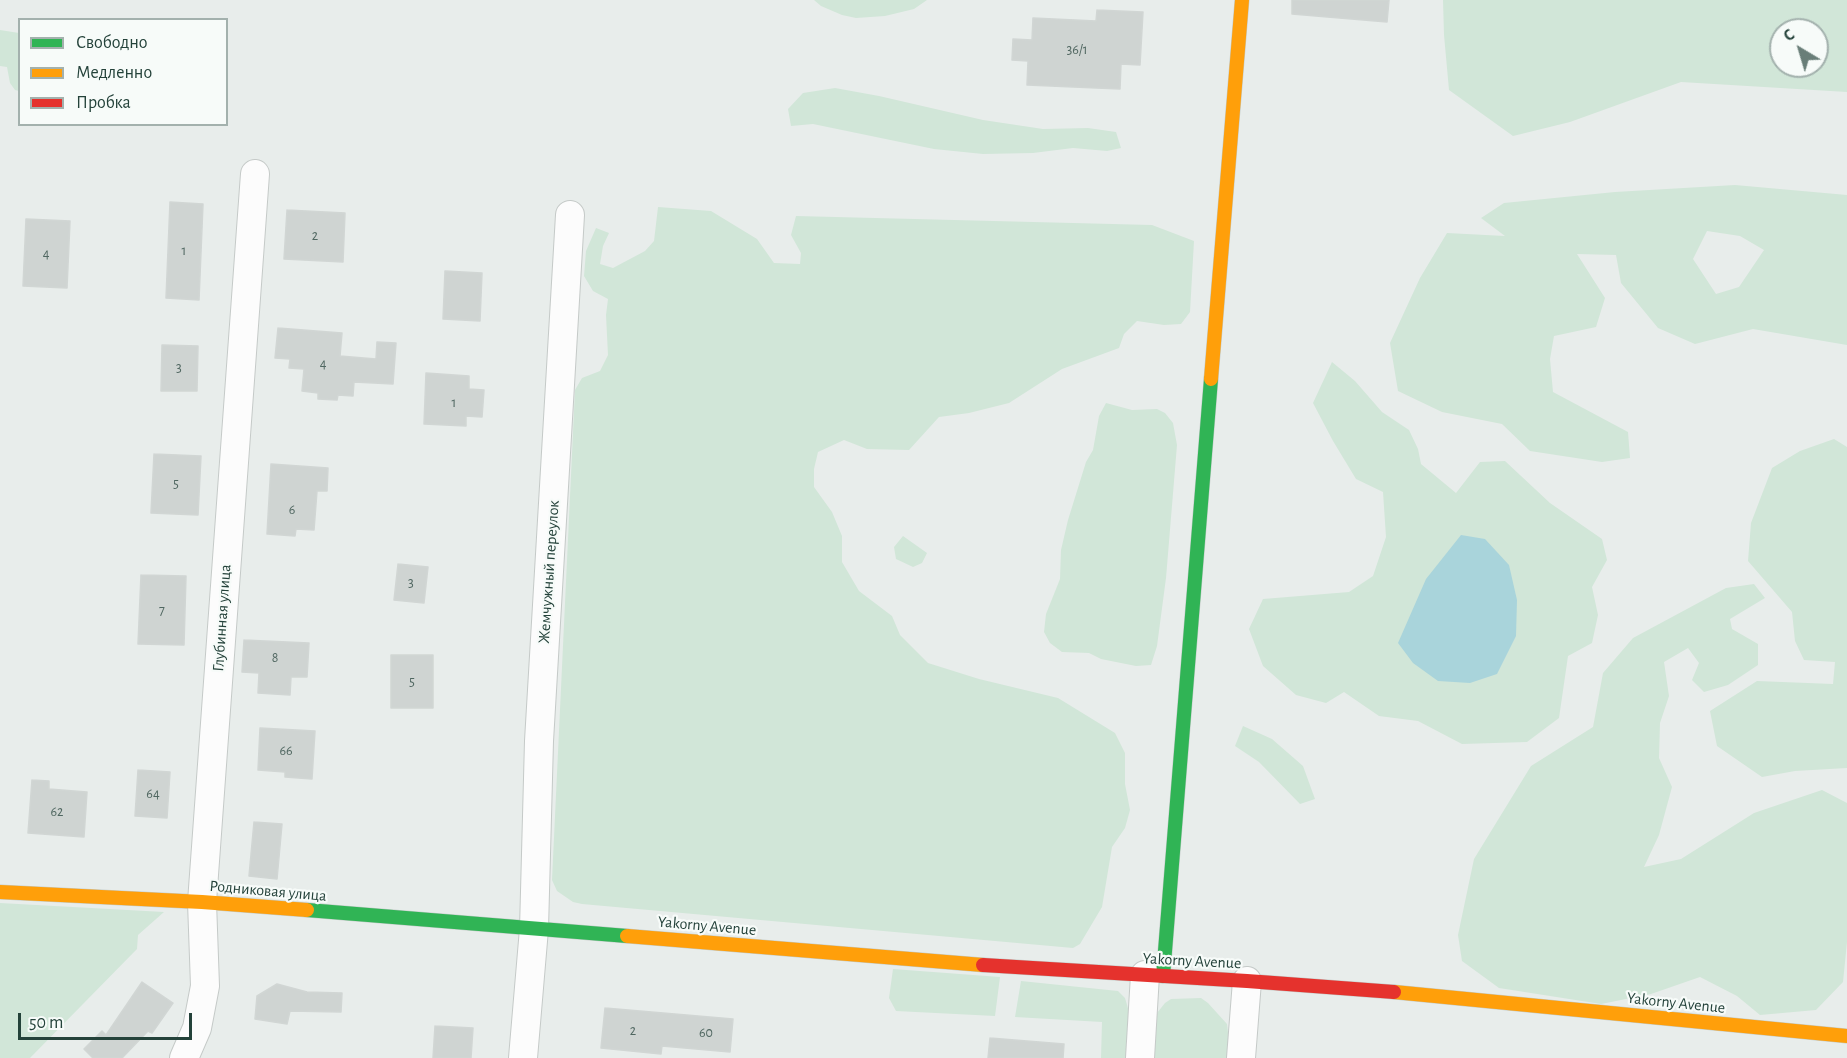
<!DOCTYPE html>
<meta charset="utf-8">
<style>
body{margin:0}
#map{position:relative;width:1847px;height:1058px;overflow:hidden;background:#e8edeb;font-family:"Alegreya Sans",sans-serif}
canvas{display:block}
.legend{position:absolute;left:18px;top:18px;width:210px;height:108px;box-sizing:border-box;background:#f7fbf9;border:2px solid #a3b1ad;margin:0;padding:8px 10px;list-style:none;font-size:18px;color:#24423a}
.legend li{display:flex;align-items:center;gap:12px;height:30px}
.legend b{width:30px;border:2px solid #a3b1ad}
.north{position:absolute;left:1769px;top:18px;width:60px;height:60px;box-sizing:border-box;background:#f7fbf9;border:2px solid #a3b1ad;border-radius:50%;rotate:322deg;font-size:16px;font-weight:700;line-height:24px;text-align:center;color:#24423a}
.north::after{content:'';display:block;margin:auto;width:21px;height:27px;background:#697e78;clip-path:polygon(50% 0,100% 100%,50% 72%,0 100%)}
.scale{position:absolute;left:18px;top:1013px;width:174px;height:27px;box-sizing:border-box;border:3px solid #24423a;border-top:0;padding-left:8px;font-size:18px;line-height:21px;white-space:nowrap;color:#24423a;-webkit-text-stroke:4px #f7fbf9;paint-order:stroke}
</style>
<div id="map">
<canvas width="1847" height="1058"></canvas>
<ul class="legend">
<li><b style="height:8px;background:#30b455"></b>Свободно</li>
<li><b style="height:8px;background:#ff9f0a"></b>Медленно</li>
<li><b style="height:8px;background:#e5322d"></b>Пробка</li>
</ul>
<div class="north">С</div>
<div class="scale">50 m</div>
</div>
<script>
const context = document.querySelector('canvas').getContext('2d');
context.lineJoin = 'round';
function fill(path, color) {
  context.fillStyle = color;
  context.fill(path, 'evenodd');
}
function poly(rows) {
  const path = new Path2D();
  for (const r of rows) {
    path.moveTo(r[0], r[1]);
    for (let i = 2; i < r.length; i += 2) path.lineTo(r[i], r[i + 1]);
  }
  return path;
}
function stroke(path, color, width, dash) {
  context.strokeStyle = color;
  context.lineWidth = width;
  context.lineCap = dash ? 'butt' : 'round';
  context.setLineDash(dash || []);
  context.stroke(path);
}
function write(font, color, halo, rows, align = 'center') {
  context.font = font + ' "Alegreya Sans",sans-serif';
  context.lineWidth = 4.5;
  context.setLineDash([]);
  context.textBaseline = 'middle';
  context.strokeStyle = halo;
  context.fillStyle = color;
  for (const [text, x, y, turn = 0] of rows) {
    context.save();
    context.translate(x, y);
    context.rotate((+turn || 0) * Math.PI / 180);
    context.textAlign = isNaN(turn) ? turn : align;
    if (halo) context.strokeText(text, 0, 0);
    context.fillText(text, 0, 0);
    context.restore();
  }
}
fill(poly([
 [814,0,927,0,914,9,885,16,856,18,842,15,821,6],
 [1443,0,1847,0,1847,92,1681,82,1570,122,1513,136,1449,90,1444,35],
 [1781,30,1817,30,1817,66,1781,66],
 [0,30,19,33,19,91,15,90,10,83,7,67,0,66],
 [835,88,879,96,983,120,1043,129,1088,128,1116,132,1121,148,1107,151,1073,148,1033,153,983,154,934,149,813,124,791,126,788,109,803,93],
 [1735,185,1847,195,1847,345,1753,329,1695,344,1658,328,1621,283,1616,255,1577,254,1605,298,1596,327,1554,336,1550,359,1553,392,1628,432,1630,458,1602,462,1530,451,1502,424,1442,412,1398,391,1390,343,1420,278,1447,233,1505,236,1481,218,1504,203,1615,192],
 [1707,231,1740,236,1764,250,1739,287,1716,294,1693,259],
 [658,207,711,211,757,239,774,263,800,264,801,253,791,235,796,216,1152,225,1194,241,1190,312,1181,324,1164,325,1137,321,1124,334,1119,348,1062,369,1009,403,969,413,939,417,909,450,867,449,844,440,818,452,814,469,814,487,832,512,842,536,842,562,859,591,892,616,900,635,928,663,979,679,1058,698,1115,733,1125,753,1125,784,1130,810,1125,828,1112,847,1102,907,1080,944,1073,948,582,904,573,902,557,891,552,880,575,390,582,378,600,371,608,355,606,315,608,299,593,291,584,276,586,251,596,228,609,233,603,246,600,264,613,268,645,251,654,241],
 [1332,362,1355,381,1382,412,1409,430,1418,449,1421,464,1456,493,1480,462,1505,461,1550,503,1602,539,1607,560,1592,587,1598,615,1592,643,1568,656,1559,718,1527,742,1462,744,1418,721,1379,716,1344,692,1326,703,1296,695,1263,666,1249,629,1263,599,1349,592,1373,576,1386,537,1383,492,1356,479,1333,441,1313,403],
 [1106,403,1132,410,1157,409,1165,413,1173,423,1177,445,1166,578,1157,646,1151,665,1136,666,1101,659,1089,653,1062,652,1050,643,1044,632,1046,614,1060,579,1061,550,1068,520,1086,462,1093,450,1099,416],
 [1834,439,1847,447,1847,768,1795,771,1762,777,1717,746,1710,711,1757,681,1833,684,1835,662,1804,660,1795,641,1792,612,1748,561,1751,523,1772,468,1800,451],
 [903,536,927,553,922,563,913,567,896,559,894,547],
 [1754,584,1765,598,1730,619,1732,629,1758,644,1758,665,1728,685,1704,692,1692,680,1699,663,1688,648,1664,662,1669,696,1660,723,1659,758,1672,787,1659,835,1644,867,1681,859,1754,813,1822,790,1847,803,1847,942,1843,982,1816,1010,1760,1015,1737,996,1700,977,1651,994,1601,1004,1499,988,1462,961,1458,935,1474,859,1531,766,1593,727,1603,673,1633,638,1726,588],
 [1243,726,1272,739,1303,766,1315,799,1300,804,1259,762,1235,746],
 [0,903,164,912,138,935,137,949,30,1058,0,1058],
 [893,969,1000,977,995,1016,896,1011,889,998],
 [1021,981,1118,991,1125,998,1130,1015,1129,1058,1101,1058,1102,1022,1015,1017],
 [1201,998,1208,1003,1227,1024,1231,1058,1150,1058,1157,1013,1165,1003,1171,999]
]), '#d1e6d8');
fill(poly([
 [1461,535,1485,539,1509,565,1517,600,1516,636,1497,674,1470,683,1438,681,1413,663,1398,643,1426,579]
]), '#a9d4db');
const building = poly([
 [1292,0,1389,0,1387,22,1292,14,1292,0],
 [1097,10,1143,12,1140,65,1121,64,1120,89,1027,85,1028,61,1012,60,1013,39,1032,40,1033,18,1096,21,1097,10],
 [170,202,203,204,199,300,166,298,170,202],
 [287,210,345,213,343,262,284,259,287,210],
 [26,219,70,221,67,288,23,286,26,219],
 [445,271,482,273,480,321,443,319,445,271],
 [278,328,342,333,340,356,376,359,377,342,396,343,393,384,354,382,353,396,338,395,337,400,318,399,318,393,302,391,304,369,289,368,290,359,275,358,278,328],
 [162,345,198,346,197,391,161,391,162,345],
 [426,373,469,376,469,389,484,390,482,417,466,416,466,426,424,424,426,373],
 [154,454,201,456,198,515,151,513,154,454],
 [271,464,328,468,327,491,317,491,314,530,296,529,295,536,267,534,271,464],
 [398,564,428,567,424,603,394,600,398,564],
 [141,575,186,576,184,645,138,644,141,575],
 [244,640,309,643,307,677,291,677,290,695,258,693,259,673,242,672,244,640],
 [391,655,433,655,433,708,391,708,391,655],
 [260,728,315,731,312,779,285,777,285,772,258,770,260,728],
 [138,770,170,772,167,818,135,816,138,770],
 [32,780,49,781,49,789,87,792,84,837,28,833,32,780],
 [254,822,282,824,277,879,249,876,254,822],
 [142,982,173,1003,152,1033,148,1031,122,1058,93,1058,84,1049,102,1031,106,1035,142,982],
 [277,984,307,992,342,993,341,1012,290,1011,287,1024,255,1019,257,996,277,984],
 [605,1008,733,1019,730,1052,662,1046,661,1054,601,1048,605,1008],
 [435,1026,473,1028,471,1058,433,1058,435,1026],
 [990,1038,1064,1044,1063,1058,988,1058,990,1038]
]);
fill(building, '#cfd4d2');
stroke(building, '#d1d6d4', 1.5);
const street = poly([
 [184,1058,197,1028,205,986,202,902,255,174],
 [523,1058,534,929,539,741,570,215],
 [1140,1058,1145,975],
 [1241,1058,1247,981]
]);
const fast = poly([
 [307,910,627,936],
 [1163,976,1211,379]
]);
const slow = poly([
 [1211,379,1242,0],
 [0,892,202,902,307,910],
 [627,936,983,965],
 [1394,992,1847,1036]
]);
const jam = poly([
 [983,965,1247,981,1394,992]
]);
stroke(street, '#c5cac8', 30);
stroke(fast, '#c3cbc8', 15);
stroke(slow, '#c3cbc8', 15);
stroke(jam, '#c3cbc8', 15);
stroke(street, '#fcfcfc', 28);
stroke(fast, '#30b455', 14);
stroke(slow, '#ff9f0a', 14);
stroke(jam, '#e5322d', 14);
write('14px', '#506761', null, [
 ["36/1",1077,50],
 ["2",315,236],
 ["1",184,251],
 ["4",46,254],
 ["4",323,364],
 ["3",179,368],
 ["1",454,403],
 ["5",176,484],
 ["6",292,510],
 ["3",411,583],
 ["7",162,610],
 ["8",275,658],
 ["5",412,682],
 ["66",286,751],
 ["64",153,794],
 ["62",57,812],
 ["2",633,1031],
 ["60",706,1033]
]);
write('16px', '#24423a', '#f7fbf9', [
 ["Жемчужный переулок",549,572,-86],
 ["Глубинная улица",222,618,-86],
 ["Родниковая улица",268,891,5],
 ["Yakorny Avenue",707,926,5],
 ["Yakorny Avenue",1192,961,3],
 ["Yakorny Avenue",1676,1003,6]
]);
</script>
